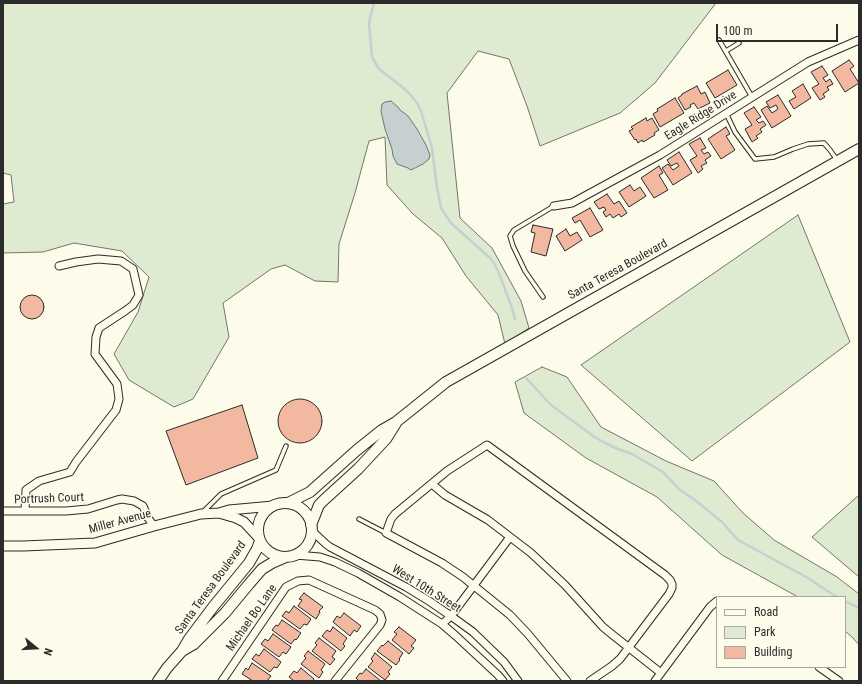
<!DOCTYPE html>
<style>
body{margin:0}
#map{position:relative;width:862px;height:684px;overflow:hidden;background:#fdfbea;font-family:"Roboto Condensed",sans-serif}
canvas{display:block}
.frame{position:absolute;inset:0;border:4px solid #2b2b2b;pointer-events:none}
.legend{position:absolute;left:716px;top:596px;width:130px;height:72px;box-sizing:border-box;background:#fdfbea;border:1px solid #a9a89e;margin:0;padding:5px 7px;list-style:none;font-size:12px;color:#2b2b2b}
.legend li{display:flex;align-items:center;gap:8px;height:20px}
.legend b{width:20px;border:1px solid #a9a89e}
.north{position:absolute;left:16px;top:628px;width:40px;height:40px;-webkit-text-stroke:3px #fdfbea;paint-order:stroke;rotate:108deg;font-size:11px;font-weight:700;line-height:16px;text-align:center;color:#2b2b2b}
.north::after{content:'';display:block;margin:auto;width:14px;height:18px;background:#2b2b2b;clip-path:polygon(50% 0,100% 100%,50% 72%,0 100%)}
.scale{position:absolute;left:716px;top:24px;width:122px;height:18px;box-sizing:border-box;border:2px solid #2b2b2b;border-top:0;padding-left:5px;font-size:12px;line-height:14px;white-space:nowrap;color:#2b2b2b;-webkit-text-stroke:3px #fdfbea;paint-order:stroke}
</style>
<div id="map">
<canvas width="862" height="684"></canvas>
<div class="frame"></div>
<ul class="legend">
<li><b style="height:5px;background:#fdfbea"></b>Road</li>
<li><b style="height:11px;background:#deebd1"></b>Park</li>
<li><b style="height:11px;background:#f2b8a0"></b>Building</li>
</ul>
<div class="north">N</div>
<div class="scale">100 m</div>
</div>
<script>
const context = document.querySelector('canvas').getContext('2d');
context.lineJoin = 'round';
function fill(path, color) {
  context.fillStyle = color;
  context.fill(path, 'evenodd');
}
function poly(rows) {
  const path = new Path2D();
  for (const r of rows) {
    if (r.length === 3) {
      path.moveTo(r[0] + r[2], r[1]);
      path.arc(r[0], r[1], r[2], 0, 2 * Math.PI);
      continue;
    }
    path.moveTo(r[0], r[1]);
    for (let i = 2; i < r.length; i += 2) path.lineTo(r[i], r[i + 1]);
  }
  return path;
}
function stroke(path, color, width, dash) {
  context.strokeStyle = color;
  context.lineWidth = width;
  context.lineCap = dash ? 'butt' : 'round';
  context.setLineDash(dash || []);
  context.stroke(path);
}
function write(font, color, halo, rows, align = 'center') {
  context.font = font + ' "Roboto Condensed",sans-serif';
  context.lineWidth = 3;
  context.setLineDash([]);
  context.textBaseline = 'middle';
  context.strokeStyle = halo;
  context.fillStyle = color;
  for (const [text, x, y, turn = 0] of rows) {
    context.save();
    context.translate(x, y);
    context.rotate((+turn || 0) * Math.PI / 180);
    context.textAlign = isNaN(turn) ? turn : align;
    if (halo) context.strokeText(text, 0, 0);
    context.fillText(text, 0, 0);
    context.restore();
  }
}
const green = poly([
 [3,3,716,3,655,83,620,113,540,146,527,106,509,59,478,51,447,93,460,218,492,248,521,301,529,328,505,344,498,315,466,276,442,238,413,214,387,185,385,137,369,141,355,193,339,244,338,282,315,281,285,265,271,269,223,303,229,337,193,399,174,407,129,380,114,354,138,312,149,277,122,251,74,243,43,252,3,253,3,204,14,202,11,175,3,173,3,3],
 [798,215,850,342,692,461,581,365,798,215],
 [542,367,567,377,601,427,666,461,714,481,743,513,774,540,837,577,859,594,859,645,853,638,845,631,845,597,798,597,722,555,657,497,586,458,524,413,515,382,542,367],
 [859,495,859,577,812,537,859,495]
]);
fill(green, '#deebd1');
stroke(green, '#74746e', 1);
const water = poly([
 [391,101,398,107,400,110,408,116,417,129,426,145,430,155,429,159,423,164,411,170,408,168,397,164,393,156,392,149,385,129,381,111,382,104,385,102,391,101]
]);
fill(water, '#c7d0d0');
stroke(water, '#74746e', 1);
stroke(poly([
 [374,3,370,18,369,24,372,57,379,69,401,86,409,93,417,103,421,111,432,148,437,187,441,208,451,223,490,258,494,263,498,271,511,305,515,319],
 [526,378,551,405,593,436,605,443,618,449,632,454,663,472,680,490,695,500,722,522,738,540,808,578,832,594,838,597],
 [845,601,859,608]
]), '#c7d0d0', 2.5);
const building = poly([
 [849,60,854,66,850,69,859,83,845,92,832,71,849,60],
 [822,66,828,75,823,78,826,82,830,79,833,84,827,87,829,90,823,94,825,97,820,100,812,88,819,84,811,72,822,66],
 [728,70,737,85,715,98,706,83,728,70],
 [803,84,811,98,794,109,789,101,796,97,792,91,803,84],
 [697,86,701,94,705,92,710,103,698,109,694,103,690,105,691,107,685,110,678,98,682,95,682,94,697,86],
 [778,95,791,116,772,128,761,110,767,106,772,113,778,109,776,105,770,108,766,102,778,95],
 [675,98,684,113,660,127,653,114,658,111,657,109,675,98],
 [754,107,761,117,756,120,759,123,763,121,766,125,760,129,762,132,756,136,758,138,752,142,745,129,752,125,744,113,754,107],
 [646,118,647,121,652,118,659,130,654,133,655,135,643,142,642,140,638,143,636,139,635,140,629,131,633,129,631,127,646,118],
 [726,127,730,134,726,136,735,150,721,159,708,139,726,127],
 [700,138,706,148,701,150,704,154,708,152,711,156,705,160,707,163,701,166,703,169,698,173,690,160,697,156,689,144,700,138],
 [679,152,692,173,673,185,662,168,668,164,673,170,679,166,677,163,671,166,667,160,679,152],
 [659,166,663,173,659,175,668,190,654,198,641,178,659,166],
 [630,185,634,191,640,187,646,196,629,207,619,192,630,185],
 [607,194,614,204,619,201,627,213,621,217,619,214,613,218,610,214,606,217,603,212,606,210,604,207,599,209,594,202,607,194],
 [590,208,603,230,590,237,580,220,575,223,572,218,590,208],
 [533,225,553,229,546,256,531,252,535,233,531,232,533,225],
 [566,229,570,236,577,232,582,240,565,251,556,236,566,229],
 [32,307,12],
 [300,421,22],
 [242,405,258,458,186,485,166,431,242,405],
 [304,593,323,607,319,611,320,612,316,619,298,606,302,600,299,599,304,593],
 [294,606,311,619,307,625,304,624,300,629,282,616,286,611,289,613,294,606],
 [344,613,361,626,357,632,354,630,350,636,333,622,337,616,340,618,344,613],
 [282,620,301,633,296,640,295,639,291,644,272,630,276,625,278,626,282,620],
 [333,627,347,638,343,644,345,646,341,651,322,636,327,630,330,632,333,627],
 [399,627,416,640,411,646,414,648,409,654,392,640,397,634,394,632,399,627],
 [273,634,291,647,286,654,283,652,279,657,261,644,265,639,268,641,273,634],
 [319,638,336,651,332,657,335,659,330,665,312,651,317,645,315,643,319,638],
 [388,641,403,653,399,659,400,660,396,665,377,651,382,645,383,646,388,641],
 [264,649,281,662,277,668,274,667,270,672,252,659,256,654,259,656,264,649],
 [308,651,325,664,321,670,323,672,319,678,301,664,306,658,304,656,308,651],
 [375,653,392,667,388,672,390,674,385,680,368,667,373,661,371,659,375,653],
 [252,663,271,676,267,681,253,681,242,674,246,668,248,670,252,663],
 [301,668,314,679,313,681,294,681,289,677,294,671,297,673,301,668],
 [366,669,381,681,359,681,356,678,360,673,362,674,366,669]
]);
fill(building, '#f2b8a0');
stroke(building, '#2b2b2b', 1);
const service = poly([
 [719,40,752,97],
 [726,51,739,43],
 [726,113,735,132,755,159,774,157,793,149,808,144,824,143,830,150,837,160],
 [543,297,525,271,513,246,510,236,514,230,554,206],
 [203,512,221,494,276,470,286,446],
 [359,519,386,533]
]);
const minor = poly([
 [554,206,572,203,660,155,808,62,859,40],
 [432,484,445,495,488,520,531,553,565,585,603,627,614,636,661,673],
 [3,511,66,511,88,509,117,500,122,499,134,501,143,506,148,518,154,526],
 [25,511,26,490,39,481,70,472,76,462,116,410,119,399,117,384,95,354,96,337,99,328,125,311,133,305,139,295,133,269,121,261,98,259,76,262,59,266],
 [311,530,326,544,330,547,406,587,429,601,451,616,473,632,504,662,518,681],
 [295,555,320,557,335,562,358,573,400,597,442,624,456,636,498,675,503,681],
 [442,624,451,616,510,537],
 [819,667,839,681],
 [222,681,286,587,298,581,309,580,375,610,380,614,382,620,380,625,335,681],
 [567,681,528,634,510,615,494,602,463,577,442,563,386,533,391,519,395,514,447,471,487,445,665,575,670,580,672,584,672,588,669,594,620,659,612,666,590,681],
 [655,681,710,607,717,601]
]);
const tertiary = poly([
 [219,513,229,510,273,506],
 [3,546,23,546,95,543,154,526,201,514,219,513,236,518,244,522,258,537]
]);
const secondary = poly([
 [288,503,310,492,357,450,382,430,396,422,446,382,859,149],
 [285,530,27],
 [311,525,319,505,325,499,358,469,386,439,396,423],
 [182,651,194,644,225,613,249,584,262,569,272,563,286,557],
 [158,681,167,668,182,651,189,639,213,607,249,563,257,549,260,541]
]);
stroke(service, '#2b2b2b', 5.5);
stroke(minor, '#2b2b2b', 9);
stroke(tertiary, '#2b2b2b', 11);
stroke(secondary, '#2b2b2b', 12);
stroke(service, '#fdfbea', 3.5);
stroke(minor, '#fdfbea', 7);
stroke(tertiary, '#fdfbea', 9);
stroke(secondary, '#fdfbea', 10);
write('12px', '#2b2b2b', '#fdfbea', [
 ["Eagle Ridge Drive",701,116,-32],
 ["Santa Teresa Boulevard",618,270,-29],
 ["Portrush Court",49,499,-2],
 ["Miller Avenue",120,522,-15],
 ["Santa Teresa Boulevard",211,588,-54],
 ["West 10th Street",426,589,32],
 ["Michael Bo Lane",252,618,-55]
]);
</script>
